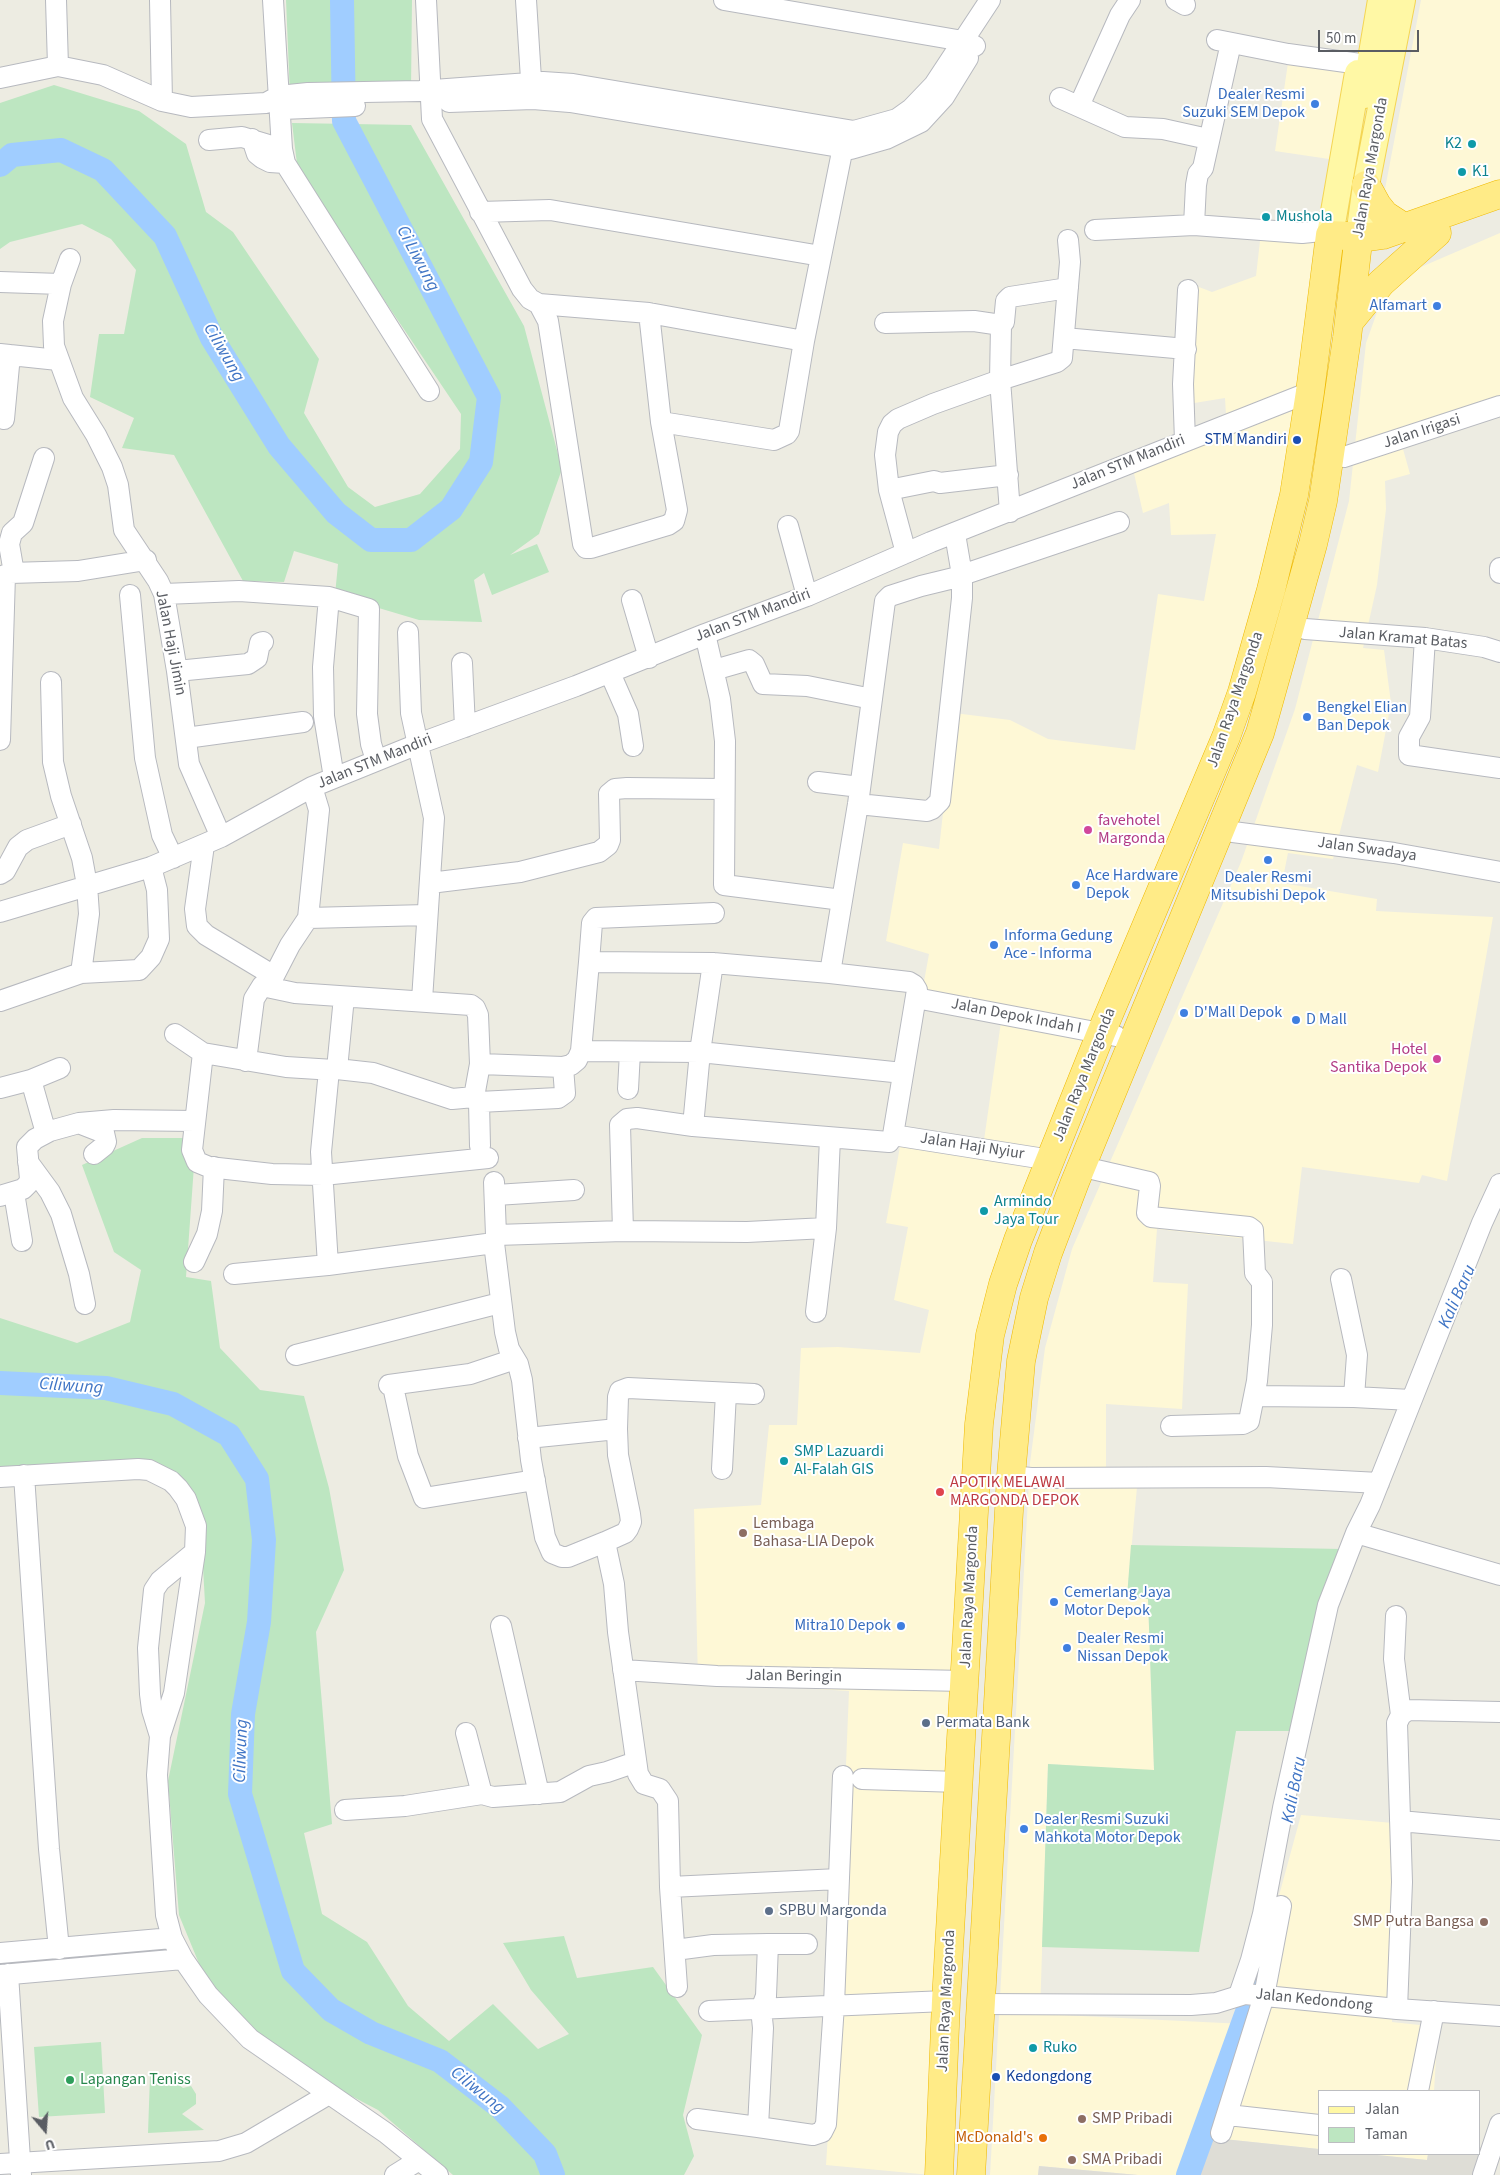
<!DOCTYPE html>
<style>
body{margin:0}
#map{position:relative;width:1500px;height:2175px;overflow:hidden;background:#edece2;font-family:"Source Sans 3",sans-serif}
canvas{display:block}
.legend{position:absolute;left:1318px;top:2090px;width:162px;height:65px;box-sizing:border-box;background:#fff;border:1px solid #bdbec1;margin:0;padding:6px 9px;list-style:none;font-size:15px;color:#5a5d63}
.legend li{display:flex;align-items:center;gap:10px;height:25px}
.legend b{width:25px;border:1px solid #bdbec1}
.north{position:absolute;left:20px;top:2105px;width:50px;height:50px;-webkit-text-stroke:4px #fff;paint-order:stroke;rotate:162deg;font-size:14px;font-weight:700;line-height:20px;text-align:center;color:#5a5d63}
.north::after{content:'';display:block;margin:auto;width:18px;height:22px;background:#5a5d63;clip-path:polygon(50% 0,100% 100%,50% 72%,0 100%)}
.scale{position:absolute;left:1318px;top:30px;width:101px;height:22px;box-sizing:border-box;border:2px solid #5a5d63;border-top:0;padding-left:6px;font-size:15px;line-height:18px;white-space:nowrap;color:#5a5d63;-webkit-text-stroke:4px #fff;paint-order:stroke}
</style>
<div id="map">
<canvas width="1500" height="2175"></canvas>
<ul class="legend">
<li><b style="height:6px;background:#fff8a5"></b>Jalan</li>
<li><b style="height:14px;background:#bde6c1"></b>Taman</li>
</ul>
<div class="north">U</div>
<div class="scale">50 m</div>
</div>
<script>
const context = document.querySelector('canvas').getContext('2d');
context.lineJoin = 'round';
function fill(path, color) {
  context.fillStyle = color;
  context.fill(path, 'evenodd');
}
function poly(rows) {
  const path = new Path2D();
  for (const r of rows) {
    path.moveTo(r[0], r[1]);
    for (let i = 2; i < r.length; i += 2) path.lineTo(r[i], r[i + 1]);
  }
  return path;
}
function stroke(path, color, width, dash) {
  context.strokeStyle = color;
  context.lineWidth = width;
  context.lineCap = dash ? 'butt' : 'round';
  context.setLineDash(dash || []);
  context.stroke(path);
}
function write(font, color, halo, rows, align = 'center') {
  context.font = font + ' "Source Sans 3",sans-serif';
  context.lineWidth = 4;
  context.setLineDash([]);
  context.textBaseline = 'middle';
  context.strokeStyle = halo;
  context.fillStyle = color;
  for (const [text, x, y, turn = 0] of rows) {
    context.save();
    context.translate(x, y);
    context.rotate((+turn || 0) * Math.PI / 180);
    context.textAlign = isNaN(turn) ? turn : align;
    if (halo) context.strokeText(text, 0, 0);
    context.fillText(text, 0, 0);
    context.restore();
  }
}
fill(poly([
 [1421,0,1500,0,1500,181,1412,214,1389,207,1385,189],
 [1289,56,1349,62,1329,159,1275,151],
 [1500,233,1500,408,1403,449,1410,474,1385,481,1386,509,1377,585,1363,648,1384,650,1391,703,1378,772,1357,765,1333,859,1288,853,1282,883,1377,899,1376,911,1493,917,1447,1181,1422,1175,1419,1183,1302,1167,1293,1244,1157,1229,1153,1282,1188,1284,1182,1409,1106,1404,1106,1476,1138,1476,1127,1597,1148,1599,1154,1771,1048,1764,1040,2014,1244,2024,1301,1815,1393,1823,1392,2022,1438,2027,1434,2091,1319,2091,1319,2149,1214,2138,1194,2175,1138,2175,1039,2166,1038,2175,990,2175,1030,1463,1045,1348,1072,1249,1241,862,1295,709,1349,501,1366,343,1380,304,1407,273],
 [1260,241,1314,241,1289,486,1235,686,1139,924,1033,1164,1000,1270,931,2175,826,2165,836,2010,849,1691,698,1682,694,1509,761,1505,769,1425,797,1425,801,1348,838,1347,920,1353,929,1310,894,1300,908,1227,886,1223,901,1141,982,1154,1002,1015,921,998,929,954,886,941,903,843,939,849,954,713,1010,720,1048,739,1135,750,1158,594,1204,601,1216,534,1171,535,1169,503,1143,513,1133,469,1227,431,1225,398,1182,405,1191,284,1212,292,1256,276],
 [1367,2154,1428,2154,1427,2160]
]), '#fef8d6');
fill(poly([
 [1214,2138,1319,2149,1319,2154,1367,2154,1427,2160,1428,2154,1479,2154,1479,2147,1499,2149,1490,2175,1194,2175],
 [1039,2166,1138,2175,1038,2175]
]), '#deddd6');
fill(poly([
 [286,0,412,0,411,89,290,96],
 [54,85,139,111,186,144,206,212,233,232,319,359,304,413,348,487,375,507,420,494,460,449,461,414,298,172,292,123,411,125,524,326,562,469,539,534,510,555,537,544,549,572,492,595,484,573,474,580,482,622,419,620,335,595,338,564,294,551,284,582,243,581,174,455,122,448,134,418,90,397,99,334,124,334,136,270,111,239,82,224,10,242,0,249,0,103],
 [142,1138,196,1138,186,1277,211,1281,220,1348,260,1390,304,1396,329,1488,344,1570,316,1632,332,1824,304,1833,322,1914,367,1942,408,2006,449,2041,493,2004,538,2049,569,2034,531,1990,503,1943,564,1936,577,1978,653,1967,702,2035,683,2115,694,2156,684,2175,453,2175,378,2110,260,2048,212,1995,179,1915,168,1781,205,1603,200,1513,178,1477,0,1468,0,1318,77,1343,130,1322,141,1270,114,1252,82,1165],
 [1131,1545,1342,1549,1299,1731,1236,1731,1199,1952,1042,1947,1048,1764,1154,1770,1148,1599,1127,1597],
 [101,2042,105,2113,39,2117,34,2047],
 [150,2076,163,2085,170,2084,174,2081,183,2088,191,2086,196,2094,196,2104,182,2114,204,2130,148,2133]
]), '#bde6c1');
stroke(poly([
 [0,165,12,155,61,150,103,170,165,236,212,338,279,446,336,513,371,540,411,540,451,509,481,462,489,397,344,121,342,0],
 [0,1383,106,1388,173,1404,229,1435,257,1479,264,1540,259,1622,243,1714,240,1794,293,1971,331,2010,371,2033,440,2061,500,2107,545,2154,553,2175],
 [1188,2175,1251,2001,1266,1934]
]), '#a0cdff', 24);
const minor = poly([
 [56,0,58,66],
 [160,0,162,101],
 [273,0,282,149,285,163,429,391],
 [426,0,432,119,522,289,530,299,539,304,548,321,583,544,586,548,591,548,668,525,674,521,677,510,661,422,774,440,787,434,789,431,804,341,846,132],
 [526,0,532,95],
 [724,0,963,41,975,46],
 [1176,0,1185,5],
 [1217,40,1288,54,1360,64],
 [0,78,58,66,103,75,162,101,191,107,266,103,279,96,308,93,420,91,543,82,573,84,854,131,897,119,911,109,934,85,990,0],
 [1060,98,1125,127,1163,129,1208,139],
 [449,102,533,99,570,102,851,149,886,139,921,122,944,97,968,58],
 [1079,106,1120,15,1130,0],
 [282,109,355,106],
 [252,139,257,154,262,158,270,162,285,163],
 [209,140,242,137,282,149],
 [480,212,550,210,821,256],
 [1194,225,1196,185,1198,174,1203,168,1231,43],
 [1095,230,1194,225,1302,233,1331,230],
 [70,259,61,284,53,321,54,346,73,398,96,435,112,467,118,485,124,530,158,581,164,594,177,671,189,764,221,837],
 [0,282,61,284],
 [539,304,649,313,804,341],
 [649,313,661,422],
 [885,323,974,321,1001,325,1004,322,1006,301,1010,297,1068,288],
 [1001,325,1000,380,1010,512],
 [1064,338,1186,349],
 [0,354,58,360],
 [4,419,10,355],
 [1185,441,1183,384,1188,290],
 [1344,457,1500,406],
 [889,490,934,481,940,483,1008,475],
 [788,526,807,596],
 [906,553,889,490,885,455,888,432,892,424,898,419,933,404,1000,380,1057,362,1062,358,1070,262,1068,240],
 [14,573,9,544,12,533,23,523,44,458],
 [1500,573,1500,568],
 [962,575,1119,522],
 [164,594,239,591,329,597,369,609,367,714,371,744,376,760],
 [130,595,145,758,162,835,173,858],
 [329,597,323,667,324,716,334,778],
 [632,600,649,658],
 [1305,629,1425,638,1484,647,1500,652],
 [408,632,411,713,434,818,422,1000],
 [705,634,720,699,725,741,724,885,842,900],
 [1425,638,1420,717,1409,737,1409,755,1500,768],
 [462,663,465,727],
 [714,670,749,660,754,664,763,684,807,686,872,699],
 [177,671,248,664,257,658,260,643,263,642],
 [610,673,628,714,633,746],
 [51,682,53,762,61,796,82,858,87,885,89,914,81,973],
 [186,738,303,722],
 [0,740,5,575,10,573,78,571,146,560],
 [818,782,860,787],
 [858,804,927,811,932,809,940,801,962,598,962,575,955,534],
 [1233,832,1394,853,1500,872],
 [204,845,195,909,197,926,206,935,274,976],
 [0,874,5,871,18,847,27,840,71,824],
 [430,883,520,872,599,852,608,845,610,840,609,794,615,789,627,788,724,789],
 [0,912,151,867,221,837,312,787,334,778,418,744,576,686,705,634,807,596,931,542,1310,392],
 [308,918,427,915],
 [589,962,592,923,596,918,714,913],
 [830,973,858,804,885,601,890,596,921,586,962,576],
 [916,998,1116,1036],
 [0,1001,81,973,139,970,151,957,159,939,157,890,151,867],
 [175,1034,203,1053,286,1067,334,1070,337,1069,373,1073,452,1099,474,1097,480,1064,478,1015,475,1008,471,1005,295,993,262,986],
 [581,1051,700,1052,903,1073],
 [203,1053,192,1150,197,1162,209,1167,272,1174,323,1175,488,1158],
 [246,1061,254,999,262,986,274,976,290,945,308,918,319,810,312,787],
 [480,1064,563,1067,571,1065,577,1060,581,1051,589,962,713,963,830,973,909,982,914,985,917,990,893,1135,889,1142,693,1126,637,1118,627,1119,620,1125,623,1231,496,1235],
 [337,1069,344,997],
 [31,1080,46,1133],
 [0,1088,31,1080,60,1068],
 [628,1089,630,1052],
 [81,1124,104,1133,106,1142,104,1146,94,1154],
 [693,1126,700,1052,713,963],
 [893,1135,1051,1160],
 [480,1146,479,1102,558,1098,565,1093,563,1067],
 [28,1162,50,1192,61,1214,79,1274,85,1304],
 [1092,1169,1149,1182,1150,1186,1147,1213,1151,1217,1249,1227,1253,1230,1255,1273,1262,1282,1262,1325,1257,1381,1249,1421,1243,1424,1171,1426],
 [494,1182,496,1235,494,1243,505,1332,509,1349,518,1364,522,1380,531,1460,545,1537,552,1553,562,1557,568,1557,605,1542,625,1533,628,1529,631,1522,630,1514,618,1455,617,1429,618,1397,620,1391,628,1388,754,1394],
 [14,1193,22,1241],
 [496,1195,574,1190],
 [0,1196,23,1189,28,1184,30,1179,27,1147,35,1139,50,1131,79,1123,114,1120,195,1121],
 [623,1231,747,1232,826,1228],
 [194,1262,207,1234,212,1211,214,1167],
 [328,1265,321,1152,329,1070],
 [234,1274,328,1265,494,1243],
 [1341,1279,1357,1355,1354,1397],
 [816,1312,826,1228,830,1138],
 [296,1355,500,1303],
 [389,1385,470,1374,515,1359],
 [394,1391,408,1456,424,1498,535,1480],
 [1254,1396,1354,1397,1411,1400],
 [528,1438,617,1429],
 [722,1469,726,1393],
 [24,1475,49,1849,59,1949],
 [1011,1476,1031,1478,1266,1477,1379,1483],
 [0,1477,138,1469,149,1470,171,1481,178,1488,186,1499,196,1526,195,1552,174,1693,160,1736,157,1775,166,1915,172,1938,183,1959,208,1995,250,2039,386,2133,438,2175],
 [1356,1533,1500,1575],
 [605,1542,614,1584,618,1632,638,1774,644,1784,660,1789,668,1801,670,1887,677,1987],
 [1396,1616,1394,1659,1401,1715],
 [501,1626,539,1794],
 [623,1670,717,1676,965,1681],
 [466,1733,482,1794],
 [160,1736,152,1710,150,1694,148,1648,154,1590,160,1581,195,1552],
 [862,1779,959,1782],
 [345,1810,405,1806,482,1794,493,1797,560,1792,589,1776,607,1772,636,1762],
 [1400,1821,1500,1830],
 [670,1887,839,1879],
 [768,1944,807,1944],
 [675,1950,713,1945,768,1944,766,1996,761,2009,763,2028,758,2127,697,2119],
 [0,1953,172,1938],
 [8,1974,21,2175],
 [0,1975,183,1959],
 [1239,1995,1251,1960,1263,1914,1283,1808,1328,1605,1356,1533,1370,1505,1482,1223,1500,1184],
 [980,2004,1191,2005,1216,2003,1245,1994,1397,2009,1500,2016],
 [1397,2009,1402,1882,1397,1723,1401,1715,1408,1710,1500,1712],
 [709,2011,946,2001],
 [1418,2091,1434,2011],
 [1228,2115,1319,2125],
 [758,2127,813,2135,822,2132,826,2124,834,2005,843,1776],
 [1221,2133,1264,1996,1281,1906],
 [0,2164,219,2151,246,2143,329,2094],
 [395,2175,419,2160],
 [1483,2175,1500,2124]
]);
const major = poly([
 [1365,95,1381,0],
 [1330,235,1358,73],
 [1357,251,1366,185,1402,0]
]);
const highway = poly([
 [1366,185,1377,205,1385,215,1405,228],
 [1349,322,1381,283,1437,233],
 [939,2175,946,2001,979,1424,990,1335,1003,1284,1018,1240,1101,1033,1226,737,1242,692,1271,590,1294,495,1310,392,1330,235,1369,237,1383,235,1500,194],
 [971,2175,1011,1476,1021,1361,1034,1298,1048,1253,1075,1182,1260,733,1266,712,1313,544,1323,501,1347,338,1357,251]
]);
stroke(minor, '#b7b9bf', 22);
stroke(major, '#f4d554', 28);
stroke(highway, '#efb900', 29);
stroke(minor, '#fff', 20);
stroke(major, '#fff8a5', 26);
stroke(highway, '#ffeb87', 28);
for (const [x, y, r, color] of [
 [1315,104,5,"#3f7fe0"],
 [1472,144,5,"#0f9aa8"],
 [1462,172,5,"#0f9aa8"],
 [1266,217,5,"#0f9aa8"],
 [1437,306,5,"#3f7fe0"],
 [1297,440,5,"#1a4fb4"],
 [1307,717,5,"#3f7fe0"],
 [1088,830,5,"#d1479c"],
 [1268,860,5,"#3f7fe0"],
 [1076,885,5,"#3f7fe0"],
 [994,945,5,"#3f7fe0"],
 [1184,1013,5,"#3f7fe0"],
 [1296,1020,5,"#3f7fe0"],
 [1437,1059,5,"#d1479c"],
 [984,1211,5,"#0f9aa8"],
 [784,1461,5,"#0f9aa8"],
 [940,1492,5,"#e0444e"],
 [743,1533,5,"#8d6e63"],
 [1054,1602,5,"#3f7fe0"],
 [901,1626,5,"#3f7fe0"],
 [1067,1648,5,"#3f7fe0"],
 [926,1723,5,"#5c6f8a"],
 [1024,1829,5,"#3f7fe0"],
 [769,1911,5,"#5c6f8a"],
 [1484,1922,5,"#8d6e63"],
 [1033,2048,5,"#0f9aa8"],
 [996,2077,5,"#1a4fb4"],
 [70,2080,5,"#2e9e5b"],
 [1082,2119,5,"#8d6e63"],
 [1043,2138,5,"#e8710a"],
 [1072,2160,5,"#8d6e63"]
]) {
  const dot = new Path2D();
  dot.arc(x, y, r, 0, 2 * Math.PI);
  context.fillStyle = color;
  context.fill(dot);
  stroke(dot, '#fff', 2);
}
write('16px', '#366cbe', '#fff', [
 ["Dealer Resmi",1305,95,"right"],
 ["Suzuki SEM Depok",1305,113,"right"],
 ["Alfamart",1427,306,"right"],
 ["Bengkel Elian",1317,708],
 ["Ban Depok",1317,726],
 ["Ace Hardware",1086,876],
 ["Depok",1086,894],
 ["Dealer Resmi",1268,878,"center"],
 ["Mitsubishi Depok",1268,896,"center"],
 ["Informa Gedung",1004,936],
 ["Ace - Informa",1004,954],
 ["D'Mall Depok",1194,1013],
 ["D Mall",1306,1020],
 ["Cemerlang Jaya",1064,1593],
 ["Motor Depok",1064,1611],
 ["Mitra10 Depok",891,1626,"right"],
 ["Dealer Resmi",1077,1639],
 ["Nissan Depok",1077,1657],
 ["Dealer Resmi Suzuki",1034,1820],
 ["Mahkota Motor Depok",1034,1838]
], 'left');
write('16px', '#0d838f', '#fff', [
 ["K2",1462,144,"right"],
 ["K1",1472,172],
 ["Mushola",1276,217],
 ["Armindo",994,1202],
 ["Jaya Tour",994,1220],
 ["SMP Lazuardi",794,1452],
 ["Al-Falah GIS",794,1470],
 ["Ruko",1043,2048]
], 'left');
write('16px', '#5a5d63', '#fff', [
 ["Jalan Raya Margonda",1371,168,-80],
 ["Jalan Irigasi",1422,432,-18],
 ["Jalan STM Mandiri",1128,463,-22],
 ["Jalan STM Mandiri",753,616,-21],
 ["Jalan Kramat Batas",1403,639,5],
 ["Jalan Haji Jimin",170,643,79],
 ["Jalan Raya Margonda",1236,700,-71],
 ["Jalan STM Mandiri",375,762,-22],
 ["Jalan Swadaya",1367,850,8],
 ["Jalan Depok Indah I",1016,1017,11],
 ["Jalan Raya Margonda",1085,1075,-68],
 ["Jalan Haji Nyiur",972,1147,9],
 ["Jalan Raya Margonda",970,1597,-87],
 ["Jalan Beringin",794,1677,1],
 ["Jalan Raya Margonda",947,2001,-87],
 ["Jalan Kedondong",1314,2001,6]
]);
write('16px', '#164399', '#fff', [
 ["STM Mandiri",1287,440],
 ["Kedongdong",1006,2077,"left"]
], 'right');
write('16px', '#b23c85', '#fff', [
 ["favehotel",1098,821],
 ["Margonda",1098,839],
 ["Hotel",1427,1050,"right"],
 ["Santika Depok",1427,1068,"right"]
], 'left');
write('16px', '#be3a42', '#fff', [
 ["APOTIK MELAWAI",950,1483],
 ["MARGONDA DEPOK",950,1501]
], 'left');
write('16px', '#785e54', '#fff', [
 ["Lembaga",753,1524],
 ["Bahasa-LIA Depok",753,1542],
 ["SMP Putra Bangsa",1474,1922,"right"],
 ["SMP Pribadi",1092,2119],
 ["SMA Pribadi",1082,2160]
], 'left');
write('16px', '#4e5e75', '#fff', [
 ["Permata Bank",936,1723],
 ["SPBU Margonda",779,1911]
], 'left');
write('16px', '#27864d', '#fff', [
 ["Lapangan Teniss",80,2080]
], 'left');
write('16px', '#c56008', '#fff', [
 ["McDonald's",1033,2138]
], 'right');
write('italic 18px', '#4075c5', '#fff', [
 ["Ci Liwung",417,259,62],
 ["Ciliwung",223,353,60],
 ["Kali Baru",1458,1297,-66],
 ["Ciliwung",71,1387,4],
 ["Ciliwung",242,1751,-88],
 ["Kali Baru",1295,1790,-79],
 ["Ciliwung",477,2091,39]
]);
</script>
